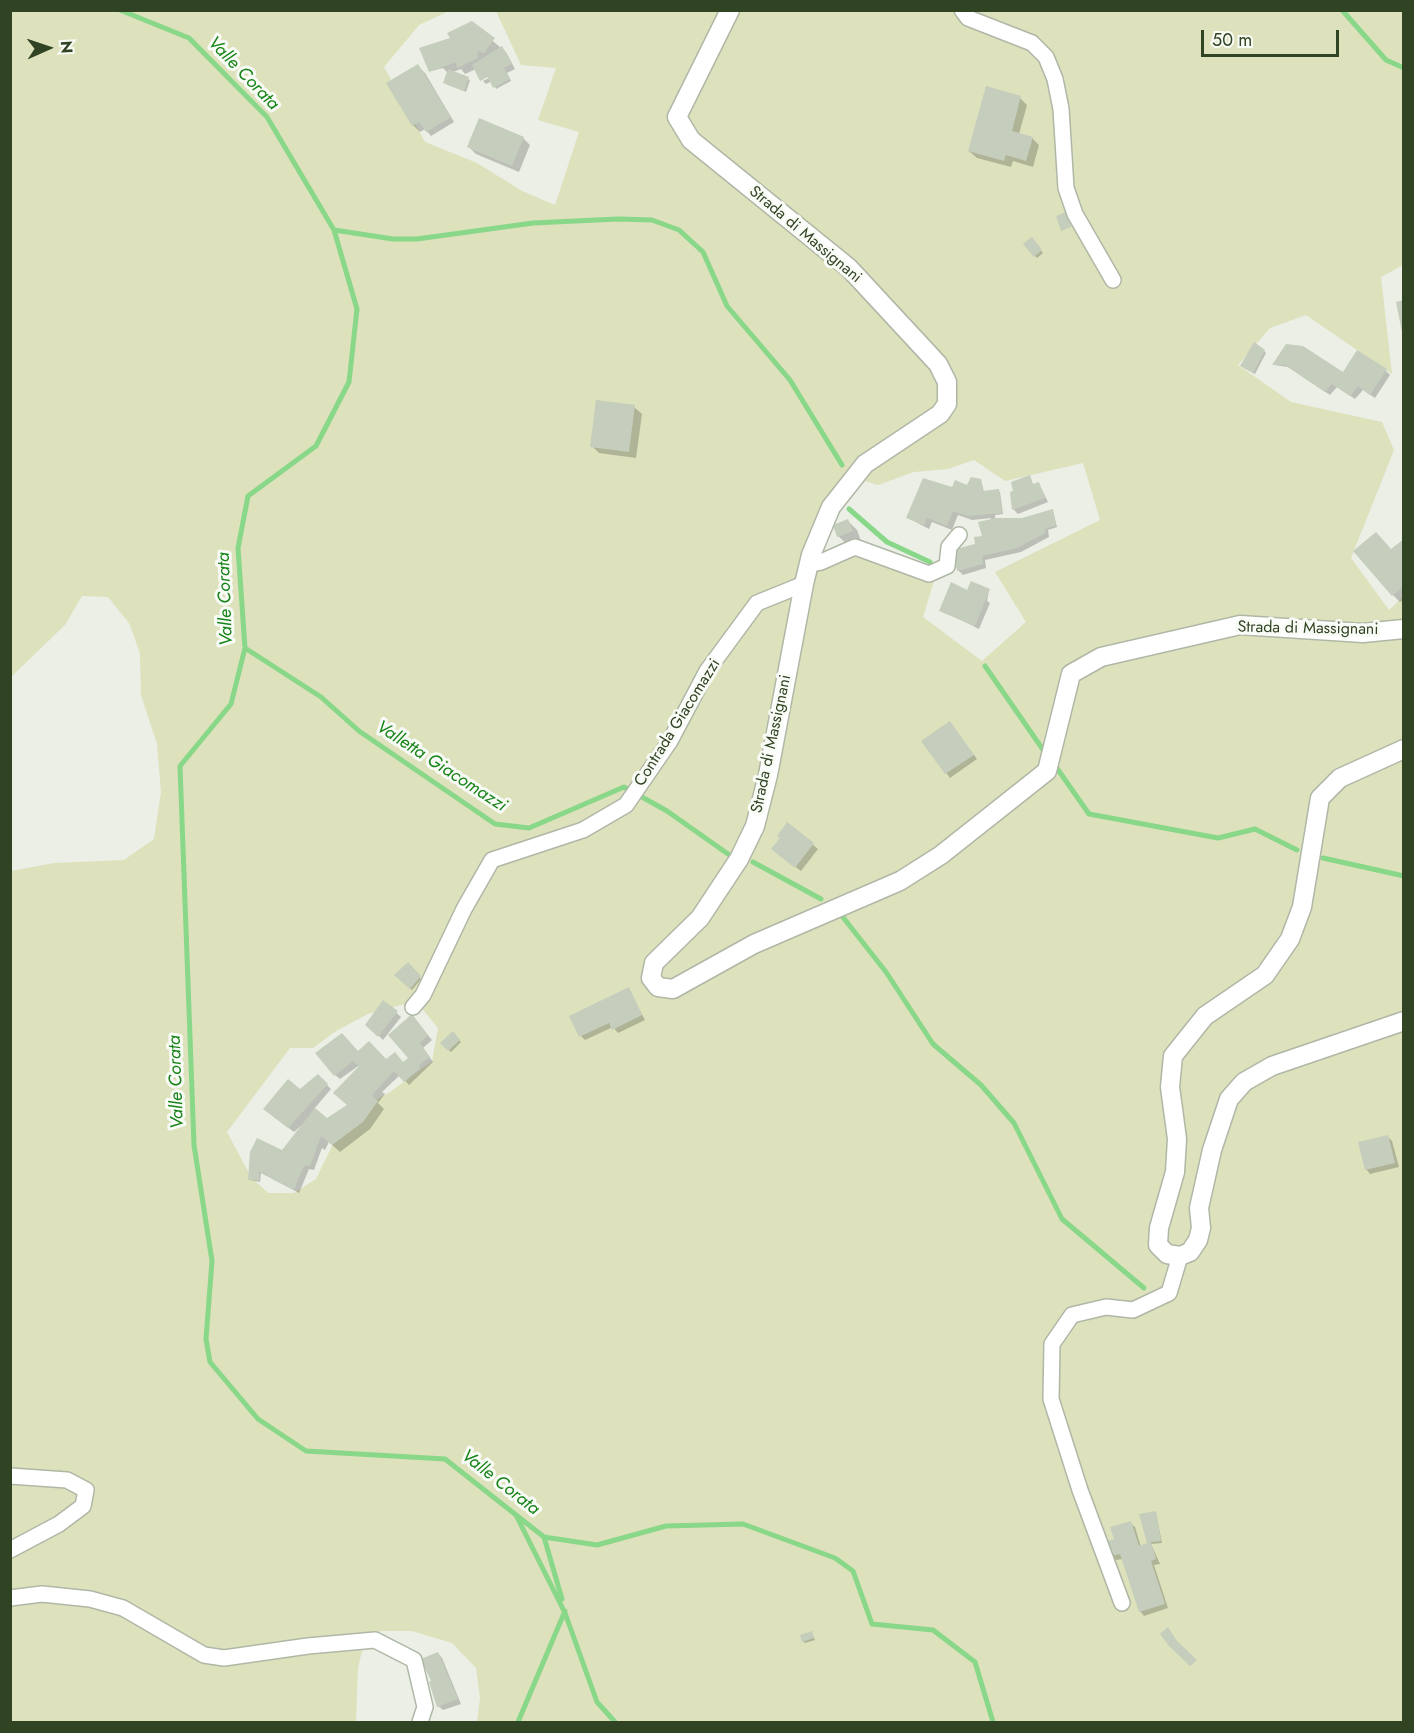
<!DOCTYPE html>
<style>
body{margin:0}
#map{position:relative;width:1414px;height:1733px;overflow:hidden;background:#ebefe5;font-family:Jost,sans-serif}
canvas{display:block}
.frame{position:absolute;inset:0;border:12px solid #304322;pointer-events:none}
.north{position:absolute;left:18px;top:18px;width:60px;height:60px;-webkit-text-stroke:4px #f9fbf6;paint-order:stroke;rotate:87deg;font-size:16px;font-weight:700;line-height:24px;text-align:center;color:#304322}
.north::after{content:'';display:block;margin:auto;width:21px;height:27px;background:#304322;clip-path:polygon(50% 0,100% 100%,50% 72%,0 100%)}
.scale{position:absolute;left:1201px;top:30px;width:138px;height:27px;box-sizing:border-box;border:3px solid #304322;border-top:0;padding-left:8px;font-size:18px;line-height:21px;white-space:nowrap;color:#304322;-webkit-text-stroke:4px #f9fbf6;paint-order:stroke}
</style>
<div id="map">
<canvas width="1414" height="1733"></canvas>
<div class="frame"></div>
<div class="north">N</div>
<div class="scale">50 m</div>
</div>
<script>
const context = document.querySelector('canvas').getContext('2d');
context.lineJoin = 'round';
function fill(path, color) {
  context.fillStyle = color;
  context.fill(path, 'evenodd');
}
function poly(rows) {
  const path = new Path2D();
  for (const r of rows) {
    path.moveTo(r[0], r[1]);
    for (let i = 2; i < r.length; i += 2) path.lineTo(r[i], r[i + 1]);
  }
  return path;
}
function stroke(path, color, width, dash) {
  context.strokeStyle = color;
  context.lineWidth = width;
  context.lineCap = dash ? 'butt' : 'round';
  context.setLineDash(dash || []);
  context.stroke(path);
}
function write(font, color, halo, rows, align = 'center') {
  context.font = font + ' Jost,sans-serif';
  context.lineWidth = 6;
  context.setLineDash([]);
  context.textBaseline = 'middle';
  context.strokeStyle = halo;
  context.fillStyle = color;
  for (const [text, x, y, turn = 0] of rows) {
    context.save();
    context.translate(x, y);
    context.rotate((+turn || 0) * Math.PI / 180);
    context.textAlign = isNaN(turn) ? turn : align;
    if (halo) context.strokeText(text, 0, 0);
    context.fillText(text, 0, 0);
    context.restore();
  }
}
fill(poly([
 [11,11,449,11,419,25,384,67,425,142,477,163,522,191,555,205,579,132,538,120,556,68,521,65,496,11,1403,11,1403,265,1381,277,1392,374,1306,315,1270,328,1238,365,1291,402,1382,422,1394,450,1351,558,1389,610,1404,596,1403,1722,477,1722,480,1698,476,1668,452,1643,412,1631,380,1631,364,1642,358,1668,356,1722,11,1722,11,871,54,863,124,860,154,839,161,792,157,744,141,695,140,653,129,623,108,597,82,596,65,625,11,677],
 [974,460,1005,481,1083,463,1100,520,995,572,1026,622,982,661,923,617,937,571,869,546,814,551,846,476,878,485,914,472,948,469],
 [416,1001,438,1028,432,1061,390,1092,354,1112,332,1146,316,1179,294,1193,268,1193,251,1177,227,1132,290,1048,313,1048,336,1031,368,1014]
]), '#dde1bc');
fill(poly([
 [471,23,506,52,515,69,507,73,511,81,496,89,492,81,486,84,483,81,489,78,476,69,465,74,461,69,453,72,470,80,466,92,446,84,448,73,443,68,431,71,421,49,452,39],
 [418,66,425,73,454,122,431,136,425,129,420,132,413,125],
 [1020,98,1027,105,1019,134,1032,138,1039,145,1033,167,1013,161,1011,167,977,158,969,151],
 [523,138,530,145,519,172,476,154,469,147],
 [1031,239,1043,253,1037,258,1025,244],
 [1287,346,1344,374,1386,371,1390,375,1375,398,1363,390,1355,399,1337,387,1330,395,1288,367,1274,365],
 [1264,351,1266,353,1255,374,1244,368],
 [634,407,642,414,636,458,599,453,592,446],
 [981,480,984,492,1000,492,1003,514,995,515,995,519,1022,519,1053,511,1057,527,1048,530,1049,537,1021,552,985,560,986,568,963,575,958,570,984,537,991,518,972,520,958,515,952,530,932,522,929,529,908,518],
 [1039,484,1048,502,1018,514,1014,510,1012,493],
 [848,521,857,530,861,541,848,545,838,536],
 [1404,541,1404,599,1400,602,1393,595,1392,552],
 [989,590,987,601,990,603,979,629,941,610,968,591],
 [950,723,977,759,950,778,923,741],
 [787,824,818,849,801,871,778,854],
 [408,964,421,979,412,990,396,975],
 [628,989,645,1020,618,1033,613,1027,585,1040,581,1036],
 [384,1002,401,1017,383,1040,367,1024],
 [416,1021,432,1040,423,1048,433,1062,409,1085,400,1075,382,1092,385,1094,378,1103,384,1109,370,1129,340,1152,329,1142,325,1150,322,1148,314,1170,309,1169,299,1193,261,1173,260,1182,250,1180,251,1153,283,1152,302,1125,294,1132,269,1113,318,1076,331,1089,314,1109,327,1120,349,1106,364,1062,340,1079,335,1075,358,1053,404,1064,410,1058],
 [453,1033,461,1042,451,1052,442,1043],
 [1388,1137,1392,1141,1399,1167,1370,1174,1366,1169],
 [1156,1513,1162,1543,1151,1544,1160,1564,1154,1565,1168,1608,1144,1616,1140,1611,1123,1559,1116,1560,1111,1555,1116,1540,1130,1523,1135,1527,1141,1547,1149,1544],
 [812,1633,815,1640,805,1643,803,1641],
 [438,1653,442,1658,461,1704,443,1710,438,1706]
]), '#0003');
stroke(poly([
 [120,10,189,38,267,117,334,230,357,309,349,382,316,446,248,496,238,548,245,648,231,704,180,766,194,1145,212,1261,206,1339,210,1362,258,1419,306,1451,445,1459,544,1537,597,1545,666,1526,743,1524,835,1558,853,1571,872,1624,933,1630,975,1662,993,1722],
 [1342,10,1386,60,1404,68],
 [334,230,393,239,417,239,533,223,618,219,652,220,679,230,703,252,727,306,790,380,842,465],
 [849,509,887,542,930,562],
 [245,648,321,697,359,731,495,824,529,828,624,787,667,811,728,854],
 [985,666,1046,754],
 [1054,764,1089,814,1218,838,1255,829,1297,850],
 [1323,858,1404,876],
 [753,862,821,899],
 [842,916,886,972,933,1044,981,1085,1014,1123,1062,1219,1144,1288],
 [517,1517,565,1613,597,1702,615,1722],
 [544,1537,562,1599],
 [518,1722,565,1611]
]), '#89d789', 5);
fill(poly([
 [472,21,495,38,484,53,477,51,478,58,457,68,456,62,429,72,419,48,450,38,447,33],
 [502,46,512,64,504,68,510,79,493,88,488,77,480,81,472,65],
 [418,64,451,117,426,132,419,122,412,126,386,83],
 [448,69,469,77,464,91,443,83],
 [986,86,1021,96,1012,131,1033,137,1026,161,1006,155,1004,161,968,151],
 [479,118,524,137,512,166,467,147],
 [1066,212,1071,227,1061,231,1056,216],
 [1032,237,1042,250,1034,257,1023,244],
 [1404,300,1404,332,1402,332,1396,302],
 [1254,342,1265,350,1253,373,1240,366],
 [1286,344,1303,346,1343,372,1357,350,1387,369,1370,395,1358,386,1350,396,1332,384,1325,392,1285,365,1272,365],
 [596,400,635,405,629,452,590,447],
 [1030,475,1033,484,1039,482,1045,498,1012,510,1010,492,1013,491,1011,482],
 [971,477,981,479,983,491,999,489,1002,513,967,516,953,511,947,526,927,518,924,525,906,518,923,478,952,487,955,480,967,485],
 [1053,509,1056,525,1045,529,1045,533,1017,548,982,556,983,564,957,571,952,550,975,544,974,537,982,536,978,522,996,518,1022,518],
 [848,519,853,531,837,537,833,525],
 [1376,532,1391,549,1404,539,1404,586,1392,596,1353,551],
 [971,581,990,589,975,626,939,611,951,582,967,590],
 [950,721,974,755,945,774,921,741],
 [787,822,814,843,795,868,771,849,780,838,777,836],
 [408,962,421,976,410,989,394,975],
 [629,987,642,1015,612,1030,609,1023,579,1037,569,1016],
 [383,1000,398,1011,378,1037,365,1025],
 [412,1014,428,1035,420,1043,430,1057,419,1065,420,1068,404,1082,394,1071,372,1095,378,1101,363,1122,332,1145,321,1136,310,1166,304,1166,294,1190,259,1171,259,1180,248,1180,250,1152,257,1138,282,1150,315,1108,327,1118,347,1105,333,1093,359,1066,353,1061,334,1076,315,1053,342,1033,358,1051,369,1041,386,1059,395,1052,403,1062,408,1058,388,1035],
 [453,1031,460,1040,448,1051,440,1043],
 [318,1074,328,1084,288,1128,263,1109,288,1079,300,1089],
 [1388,1135,1395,1163,1365,1170,1358,1142],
 [1156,1511,1161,1541,1151,1542,1156,1559,1151,1561,1165,1604,1139,1612,1120,1554,1110,1556,1105,1542,1114,1539,1110,1527,1131,1521,1139,1546,1147,1543,1139,1514],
 [1168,1627,1177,1641,1197,1660,1190,1666,1169,1646,1160,1634],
 [812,1631,814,1638,802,1642,800,1635],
 [438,1652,458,1699,437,1707,429,1682,431,1681,421,1659]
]), '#c5cdbc');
const minor = poly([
 [962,10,968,18,1032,43,1046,57,1055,79,1061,109,1066,188,1075,214,1113,280],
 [809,564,821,562,855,547,929,574,947,566,949,547,959,535],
 [413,1007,423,995,464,909,492,860,583,830,626,805,670,741,707,671,757,603,804,584],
 [10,1476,67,1480,86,1490,83,1506,59,1524,10,1550],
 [10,1598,42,1594,90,1599,123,1608,204,1655,224,1658,308,1646,375,1640,414,1660,425,1707,420,1722],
 [1122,1603,1080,1490,1051,1399,1052,1344,1072,1315,1106,1307,1133,1310,1169,1293,1180,1256]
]);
const tertiary = poly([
 [730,10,677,117,691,140,849,268,938,364,947,382,947,404,940,414,865,464,831,507,811,555,804,584,768,775,755,826,739,859,700,918,654,963,651,978,658,987,673,989,754,944,900,881,941,855,1047,771,1071,674,1101,657,1240,625,1363,633,1404,629],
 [1404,749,1340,778,1320,798,1302,907,1290,939,1265,975,1205,1016,1173,1056,1170,1087,1177,1139,1175,1172,1159,1228,1158,1245,1167,1254,1180,1256,1190,1252,1198,1240,1201,1228,1199,1208,1212,1150,1229,1099,1244,1082,1272,1066,1404,1021]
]);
stroke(minor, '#afb8a7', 18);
stroke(tertiary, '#afb8a7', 21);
stroke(minor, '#fff', 15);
stroke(tertiary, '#fff', 18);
write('16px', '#304322', '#f9fbf6', [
 ["Strada di Massignani",805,235,40],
 ["Strada di Massignani",1308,629,1],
 ["Contrada Giacomazzi",678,723,-58],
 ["Strada di Massignani",772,744,-78]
]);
write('italic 18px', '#168418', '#f9fbf6', [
 ["Valle Corata",243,74,46],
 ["Valle Corata",226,599,-92],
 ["Valletta Giacomazzi",441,767,33],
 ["Valle Corata",177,1082,-92],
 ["Valle Corata",500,1483,38]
]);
</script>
